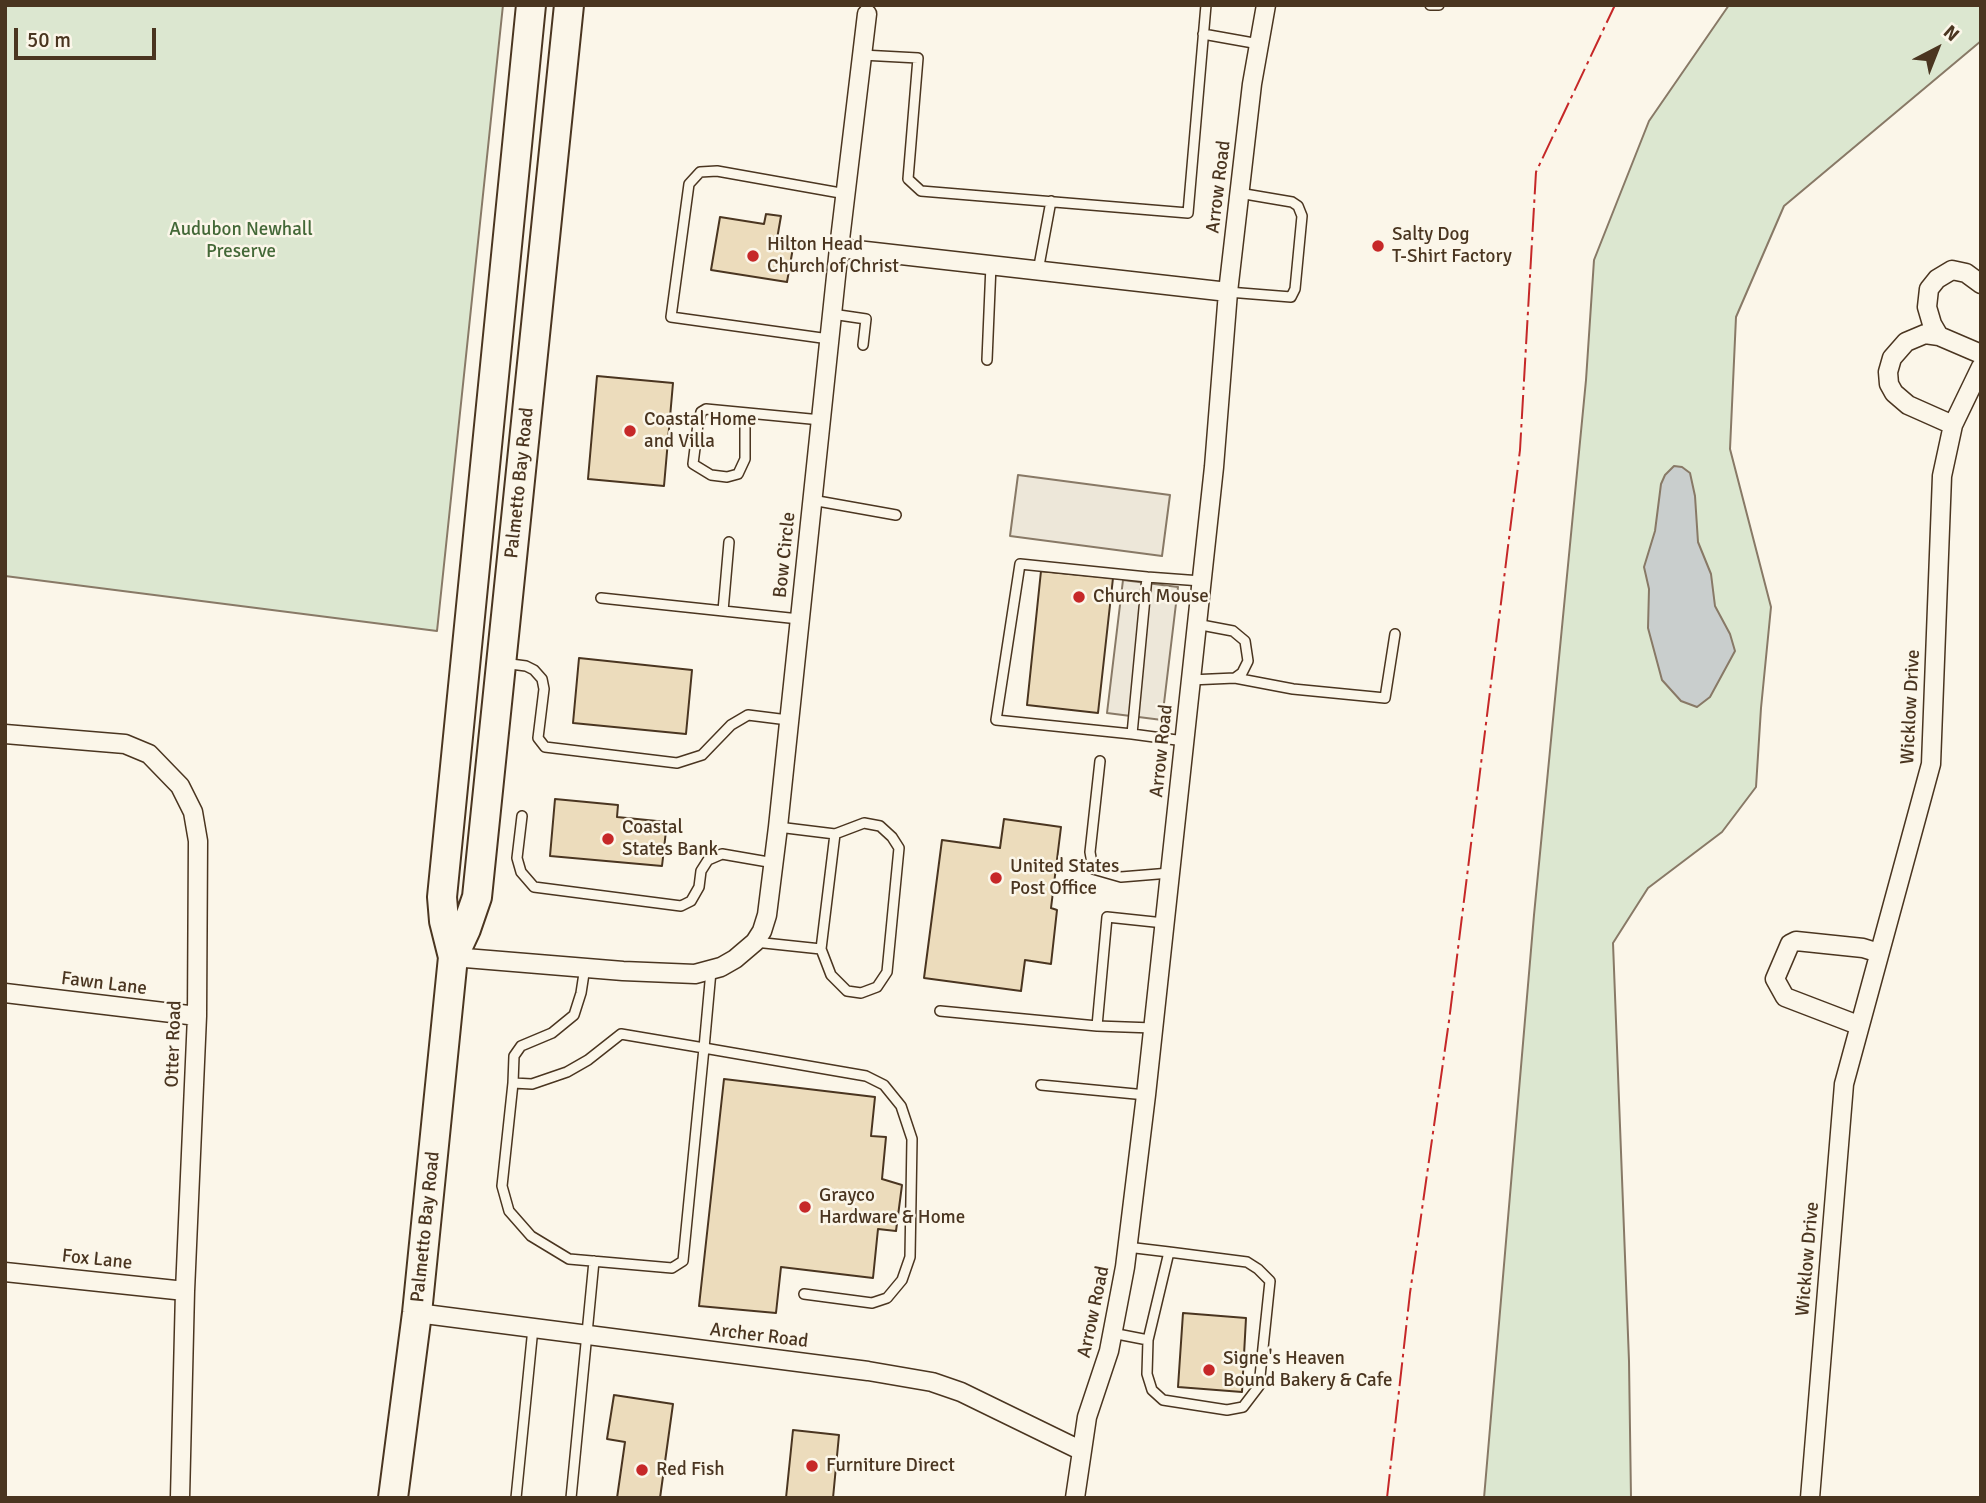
<!DOCTYPE html>
<style>
body{margin:0}
#map{position:relative;width:1986px;height:1503px;overflow:hidden;background:#fbf6e9;font-family:Signika,sans-serif}
canvas{display:block}
.frame{position:absolute;inset:0;border:7px solid #4a3520;pointer-events:none}
.north{position:absolute;left:1902px;top:14px;width:70px;height:70px;-webkit-text-stroke:5px #fbf6e9;paint-order:stroke;rotate:42deg;font-size:19px;font-weight:700;line-height:28px;text-align:center;color:#4a3520}
.north::after{content:'';display:block;margin:auto;width:24px;height:32px;background:#4a3520;clip-path:polygon(50% 0,100% 100%,50% 72%,0 100%)}
.scale{position:absolute;left:14px;top:28px;width:142px;height:32px;box-sizing:border-box;border:4px solid #4a3520;border-top:0;padding-left:9px;font-size:21px;line-height:24px;white-space:nowrap;color:#4a3520;-webkit-text-stroke:5px #fbf6e9;paint-order:stroke}
</style>
<div id="map">
<canvas width="1986" height="1503"></canvas>
<div class="frame"></div>
<div class="north">N</div>
<div class="scale">50 m</div>
</div>
<script>
const context = document.querySelector('canvas').getContext('2d');
context.lineJoin = 'round';
function fill(path, color) {
  context.fillStyle = color;
  context.fill(path, 'evenodd');
}
function poly(rows) {
  const path = new Path2D();
  for (const r of rows) {
    path.moveTo(r[0], r[1]);
    for (let i = 2; i < r.length; i += 2) path.lineTo(r[i], r[i + 1]);
  }
  return path;
}
function stroke(path, color, width, dash) {
  context.strokeStyle = color;
  context.lineWidth = width;
  context.lineCap = dash ? 'butt' : 'round';
  context.setLineDash(dash || []);
  context.stroke(path);
}
function write(font, color, halo, rows, align = 'center') {
  context.font = font + ' Signika,sans-serif';
  context.lineWidth = 5;
  context.setLineDash([]);
  context.textBaseline = 'middle';
  context.strokeStyle = halo;
  context.fillStyle = color;
  for (const [text, x, y, turn = 0] of rows) {
    context.save();
    context.translate(x, y);
    context.rotate((+turn || 0) * Math.PI / 180);
    context.textAlign = isNaN(turn) ? turn : align;
    if (halo) context.strokeText(text, 0, 0);
    context.fillText(text, 0, 0);
    context.restore();
  }
}
const green = poly([
 [5,5,503,5,437,631,5,576,5,5],
 [1729,5,1981,5,1981,41,1784,206,1736,317,1730,449,1771,607,1761,708,1756,787,1722,832,1648,888,1613,943,1629,1361,1631,1498,1484,1498,1534,915,1586,380,1594,260,1649,121,1729,5]
]);
fill(green, '#dce7d0');
stroke(green, '#887966', 2);
const parking = poly([
 [1018,475,1170,495,1162,556,1010,536,1018,475],
 [1123,580,1178,587,1162,720,1107,713,1123,580]
]);
fill(parking, '#ede7d9');
stroke(parking, '#887966', 2);
const water = poly([
 [1674,466,1682,467,1690,473,1695,496,1698,542,1711,574,1715,606,1730,634,1735,651,1710,697,1697,707,1681,701,1662,680,1648,628,1649,589,1644,567,1655,531,1661,484,1665,475,1674,466]
]);
fill(water, '#c9cecd');
stroke(water, '#887966', 2);
const building = poly([
 [766,214,781,216,777,239,794,242,787,282,711,270,720,217,764,224,766,214],
 [597,376,673,383,664,486,588,479,597,376],
 [1041,571,1113,578,1098,713,1027,705,1041,571],
 [579,658,692,670,686,734,573,723,579,658],
 [555,799,618,805,617,817,667,822,662,866,550,856,555,799],
 [1004,819,1061,827,1051,908,1057,910,1051,964,1025,960,1021,991,924,978,942,840,1000,848,1004,819],
 [724,1079,875,1097,871,1136,886,1137,882,1179,902,1185,896,1231,878,1229,873,1278,781,1267,776,1313,699,1306,724,1079],
 [1183,1313,1246,1318,1242,1392,1178,1387,1183,1313],
 [614,1395,673,1404,660,1498,617,1498,625,1442,607,1439,614,1395],
 [793,1430,839,1435,833,1498,786,1498,793,1430]
]);
fill(building, '#ecdcbc');
stroke(building, '#4a3520', 2);
const service = poly([
 [1430,5,1439,5],
 [1203,34,1259,44],
 [862,55,918,58,908,179,921,191,1188,213,1206,5],
 [1038,271,1051,201],
 [1228,292,1291,297,1295,289,1302,216,1298,206,1292,202,1239,193],
 [832,314,866,319,863,345],
 [829,339,671,317,689,184,700,172,717,171,846,194],
 [987,360,991,265],
 [745,413,745,459,738,474,727,477,711,475,693,464,698,424,701,412,706,409,821,420],
 [812,500,896,515],
 [601,598,799,619],
 [723,611,729,542],
 [503,663,526,666,534,670,542,679,544,689,538,738,545,747,677,763,702,755,731,725,748,715,788,720],
 [1235,678,1293,689,1385,698,1395,634],
 [1190,680,1235,678,1242,673,1248,661,1245,641,1233,631,1196,624],
 [1132,734,996,720,1020,564,1147,577],
 [1184,741,1132,734,1147,577,1201,581],
 [1100,761,1090,852,1093,869,1121,877,1170,873],
 [522,816,517,858,521,872,534,887,681,906,691,901,699,887,701,871,708,860,722,854,774,863],
 [778,827,835,834,864,823,880,826,892,837,899,848,887,972,877,987,861,993,847,991,831,975,821,949,835,834],
 [755,942,821,949],
 [711,971,704,1048,683,1261,672,1268,569,1259,531,1236,509,1211,502,1186,513,1083,532,1084,567,1072,588,1060,621,1034,704,1048,866,1076,884,1085,901,1106,912,1139,910,1257,902,1280,887,1298,872,1303,804,1294],
 [940,1011,1097,1026,1107,917,1164,923],
 [1097,1026,1153,1028],
 [513,1083,514,1056,521,1046,552,1033,574,1015,581,993,585,967],
 [1041,1085,1146,1095],
 [1127,1247,1169,1252,1247,1262,1258,1269,1270,1281,1259,1386,1243,1407,1227,1410,1163,1400,1152,1390,1147,1374,1148,1340,1169,1252],
 [1112,1333,1148,1340],
 [516,1498,533,1328],
 [571,1498,594,1261]
]);
const minor = poly([
 [839,248,1228,292],
 [1939,336,1932,324,1927,307,1929,289,1937,279,1952,270,1966,273,1981,284],
 [1953,425,1908,405,1894,393,1889,384,1888,372,1892,358,1906,342,1925,334,1939,336,1981,354],
 [5,734,125,744,149,754,180,786,193,812,198,841,197,1016,185,1291,180,1498],
 [453,957,623,971,695,974,721,967,735,959,755,942,762,931,767,915,778,827,839,248,867,14],
 [5,993,197,1016],
 [1858,1025,1785,997,1775,979,1790,944,1796,941,1863,948,1879,953],
 [5,1272,185,1291],
 [417,1313,868,1371,932,1382,961,1392,1080,1450],
 [1075,1498,1087,1417,1109,1351,1125,1267,1146,1095,1214,467,1228,292,1252,84,1266,5],
 [1810,1498,1844,1084,1931,764,1942,476,1953,425,1981,367]
]);
const trunk = poly([
 [453,957,466,929,477,897,569,5],
 [393,1498,417,1313,453,957,444,921,442,897,531,5]
]);
stroke(service, '#4a3520', 12);
stroke(minor, '#4a3520', 21);
stroke(trunk, '#4a3520', 32);
stroke(service, '#fbf6e9', 9);
stroke(minor, '#fbf6e9', 18);
stroke(trunk, '#fbf6e9', 28);
stroke(poly([
 [1387,1498,1410,1293,1449,1021,1520,450,1536,172,1615,5]
]), '#c62828', 2, [24, 5, 3.5, 5]);
for (const [x, y, r, color] of [
 [1378,246,7,"#c62828"],
 [753,256,7,"#c62828"],
 [630,431,7,"#c62828"],
 [1079,597,7,"#c62828"],
 [608,839,7,"#c62828"],
 [996,878,7,"#c62828"],
 [805,1207,7,"#c62828"],
 [1209,1370,7,"#c62828"],
 [812,1466,7,"#c62828"],
 [642,1470,7,"#c62828"]
]) {
  const dot = new Path2D();
  dot.arc(x, y, r, 0, 2 * Math.PI);
  context.fillStyle = color;
  context.fill(dot);
  stroke(dot, '#fbf6e9', 2.5);
}
write('19px', '#4a3520', '#fbf6e9', [
 ["Arrow Road",1219,187,-83],
 ["Palmetto Bay Road",520,483,-84],
 ["Bow Circle",785,555,-84],
 ["Wicklow Drive",1911,707,-87],
 ["Arrow Road",1162,751,-84],
 ["Fawn Lane",104,984,7],
 ["Otter Road",174,1044,-88],
 ["Palmetto Bay Road",426,1227,-84],
 ["Wicklow Drive",1808,1259,-85],
 ["Fox Lane",97,1260,6],
 ["Arrow Road",1094,1312,-78],
 ["Archer Road",759,1336,7]
]);
write('19px', '#436837', '#fbf6e9', [
 ["Audubon Newhall",241,230],
 ["Preserve",241,252]
]);
write('19px', '#4a3520', '#fbf6e9', [
 ["Salty Dog",1392,235],
 ["T-Shirt Factory",1392,257],
 ["Hilton Head",767,245],
 ["Church of Christ",767,267],
 ["Coastal Home",644,420],
 ["and Villa",644,442],
 ["Church Mouse",1093,597],
 ["Coastal",622,828],
 ["States Bank",622,850],
 ["United States",1010,867],
 ["Post Office",1010,889],
 ["Grayco",819,1196],
 ["Hardware & Home",819,1218],
 ["Signe's Heaven",1223,1359],
 ["Bound Bakery & Cafe",1223,1381],
 ["Furniture Direct",826,1466],
 ["Red Fish",656,1470]
], 'left');
</script>
